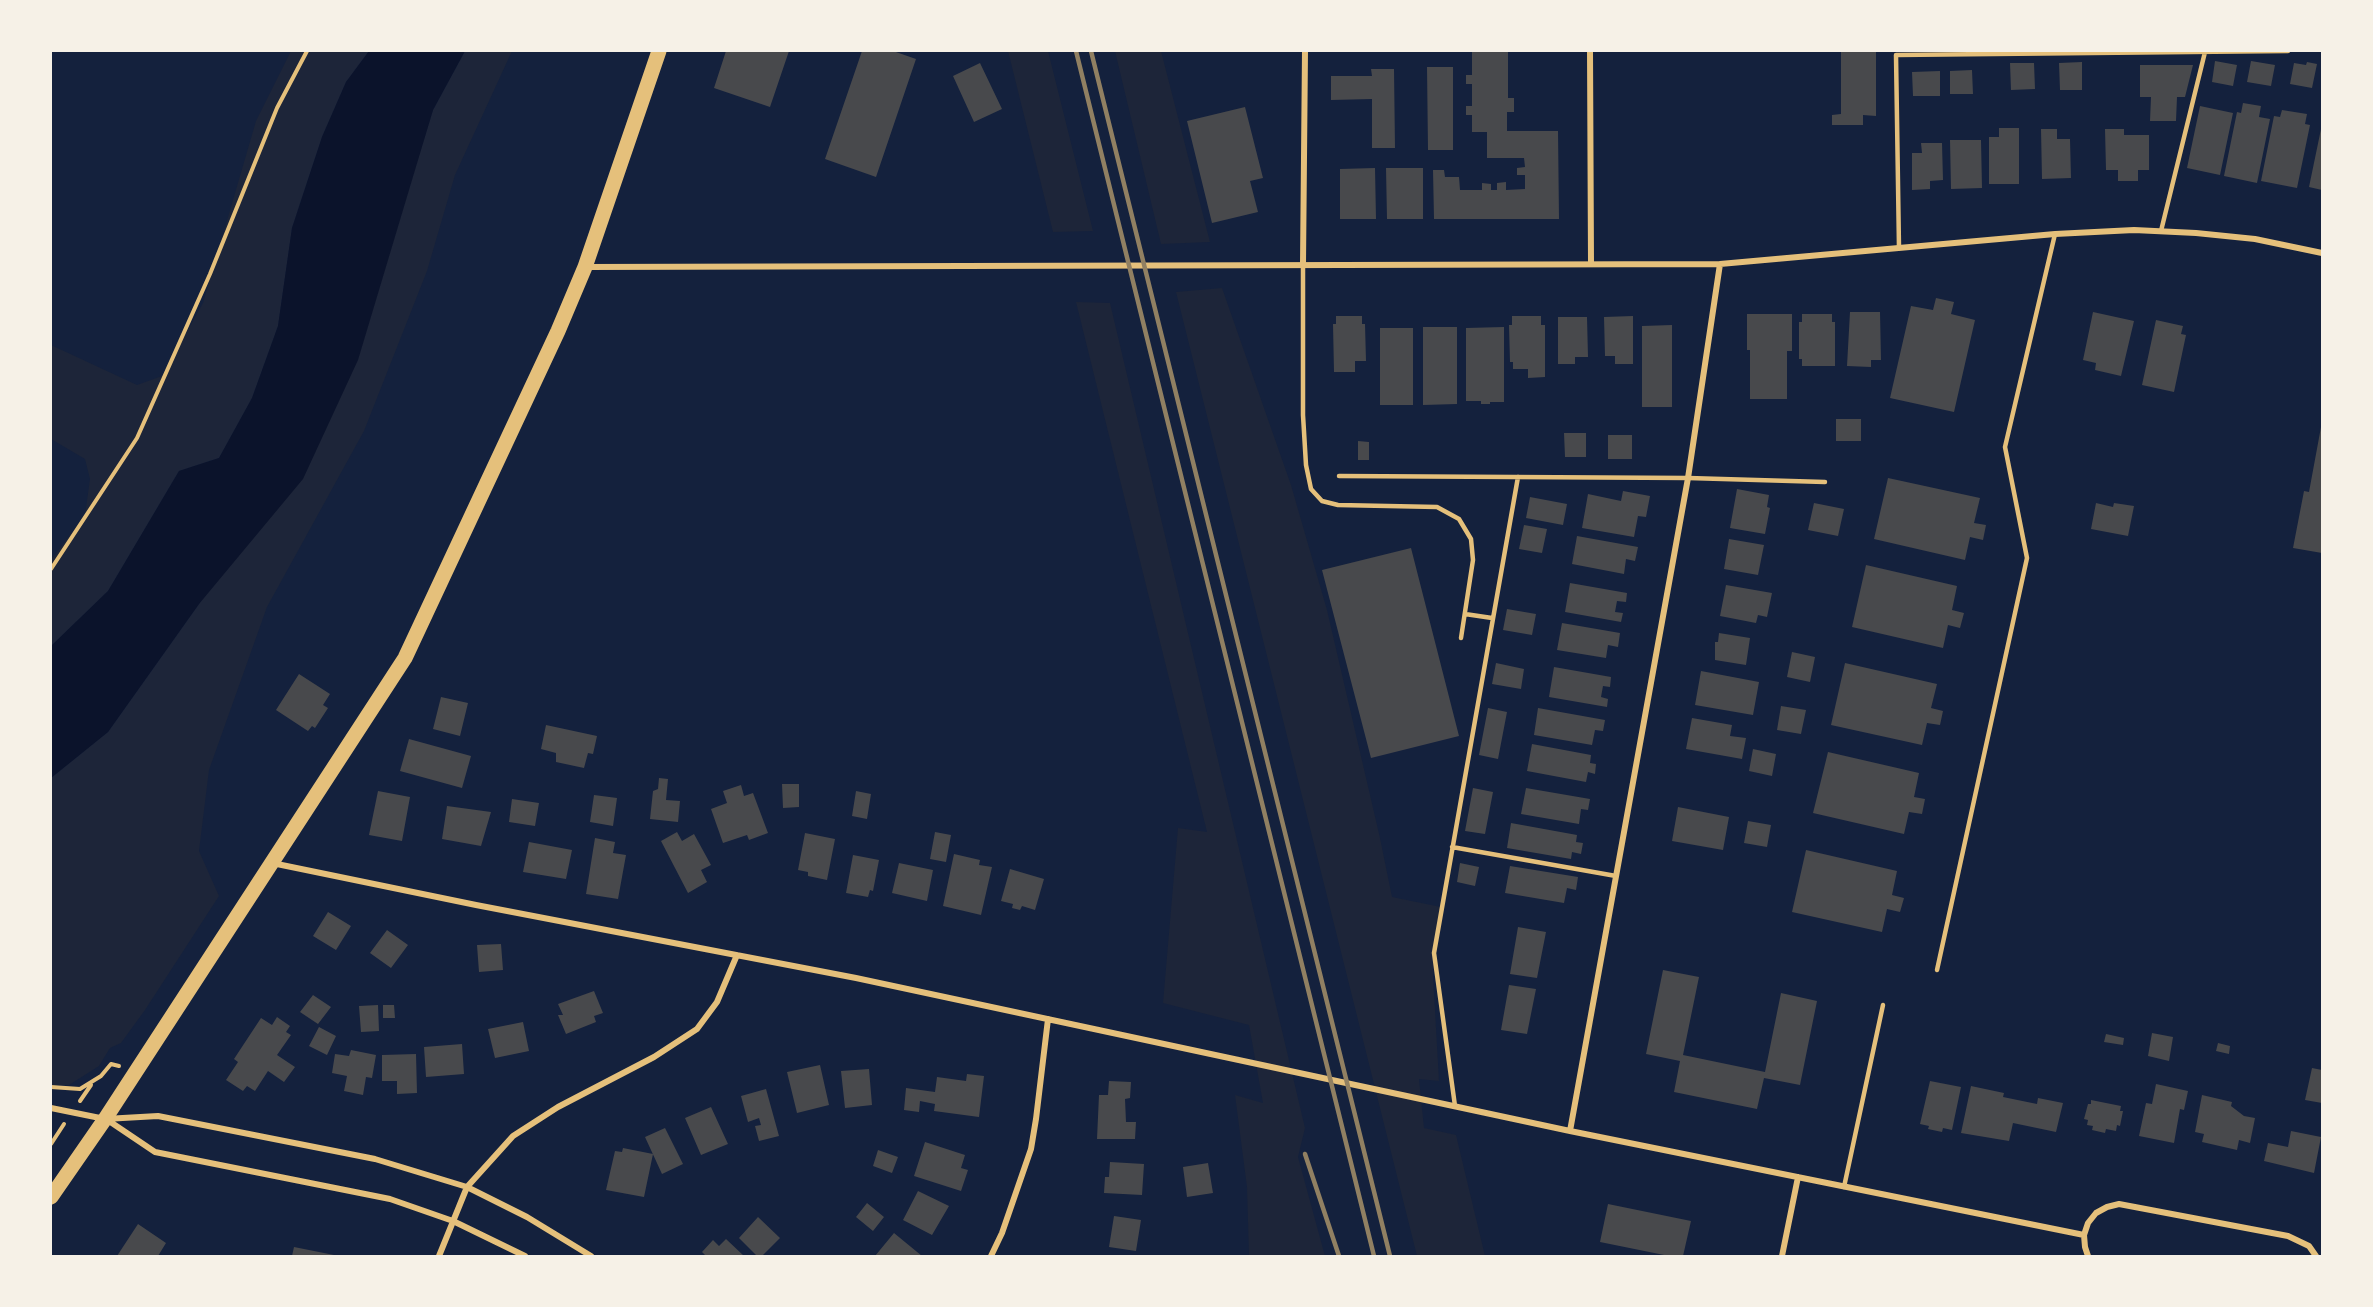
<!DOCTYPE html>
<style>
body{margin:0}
#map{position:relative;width:2373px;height:1307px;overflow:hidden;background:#14213d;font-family:"Alegreya Sans",sans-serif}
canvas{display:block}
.frame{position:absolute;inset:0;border:52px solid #f6f1e7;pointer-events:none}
</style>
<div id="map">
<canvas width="2373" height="1307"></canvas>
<div class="frame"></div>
</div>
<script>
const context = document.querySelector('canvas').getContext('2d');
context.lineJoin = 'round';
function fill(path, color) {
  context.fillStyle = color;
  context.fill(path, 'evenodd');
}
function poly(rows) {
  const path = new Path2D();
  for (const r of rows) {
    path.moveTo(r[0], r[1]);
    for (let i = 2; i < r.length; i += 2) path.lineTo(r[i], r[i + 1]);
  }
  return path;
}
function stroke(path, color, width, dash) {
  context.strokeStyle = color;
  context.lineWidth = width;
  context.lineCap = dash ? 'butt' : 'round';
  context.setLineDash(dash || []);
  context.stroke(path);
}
fill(poly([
 [291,51,369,51,346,82,322,137,292,228,278,326,252,398,219,458,179,471,108,591,51,646,51,560,85,515,90,479,85,459,51,439,51,345,137,385,162,376,203,303,256,121],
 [465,51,512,51,455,175,427,271,364,431,267,607,209,770,199,851,219,896,145,1010,121,1043,110,1048,99,1066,69,1085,51,1085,51,778,108,732,199,604,401,212,433,110],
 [1008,51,1048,51,1093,231,1053,232],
 [1115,51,1161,51,1210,242,1161,244],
 [1222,288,1291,485,1327,610,1380,838,1392,897,1441,907,1433,975,1439,1081,1419,1079,1424,1128,1456,1135,1485,1256,1417,1256,1176,292],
 [1076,302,1110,303,1305,1128,1298,1157,1325,1256,1249,1256,1247,1187,1235,1095,1263,1103,1249,1025,1163,1003,1178,828,1207,832]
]), '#1d2539');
fill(poly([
 [369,51,465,51,433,110,358,360,303,479,199,604,108,732,51,778,51,646,108,591,179,471,219,458,252,398,278,326,292,228,322,137,346,82]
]), '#0b132b');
fill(poly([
 [726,51,789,51,770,107,714,88],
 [862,51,893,51,916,59,876,177,825,159],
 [1472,51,1508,51,1508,98,1514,98,1514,112,1507,112,1507,131,1558,131,1559,219,1434,219,1433,170,1444,170,1445,177,1459,177,1460,190,1482,190,1482,183,1491,184,1491,190,1497,190,1497,183,1506,182,1506,190,1525,189,1525,175,1517,175,1517,168,1525,167,1524,158,1487,158,1487,132,1472,132,1472,115,1466,115,1466,106,1472,106,1472,84,1466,84,1466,75,1472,75],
 [1841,51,1876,51,1876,116,1863,115,1863,125,1832,125,1832,115,1841,114],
 [2215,61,2237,65,2233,86,2212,82],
 [2251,61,2275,65,2271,86,2247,82],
 [2082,62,2082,90,2060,90,2059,63],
 [2307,62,2317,64,2312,88,2290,84,2294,63,2306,65],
 [980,63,1002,109,974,122,953,76],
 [2010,63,2034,63,2035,89,2011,90],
 [2140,65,2193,65,2185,97,2177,97,2176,121,2150,121,2151,97,2140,97],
 [1427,67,1453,67,1453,150,1428,150],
 [1371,69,1394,69,1395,148,1372,148,1372,99,1331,100,1331,76,1372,76],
 [1972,70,1973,94,1950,94,1950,71],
 [1940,71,1940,96,1913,96,1912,72],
 [2243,103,2261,106,2259,117,2270,119,2257,183,2224,176,2237,112,2241,113],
 [2200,106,2233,113,2220,175,2187,168],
 [1245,107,1263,178,1250,181,1258,212,1212,223,1187,121],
 [2282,110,2307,114,2305,124,2310,125,2297,188,2261,181,2274,116,2280,117],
 [1999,128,2019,128,2019,184,1989,184,1989,137,1999,137],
 [2041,129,2057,129,2057,139,2070,139,2071,178,2042,179],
 [2105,129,2124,129,2124,135,2149,135,2149,170,2138,170,2138,181,2118,181,2118,170,2106,170],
 [2321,129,2322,129,2322,190,2309,187],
 [1950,140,1981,140,1982,188,1951,189],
 [1921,143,1942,143,1943,180,1930,181,1930,189,1912,190,1912,153,1922,153],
 [1375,168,1376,219,1340,219,1340,169],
 [1386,168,1423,168,1423,219,1387,219],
 [1936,298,1954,302,1951,314,1975,320,1954,412,1890,398,1911,306,1933,310],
 [1850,312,1880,312,1881,360,1871,360,1871,367,1847,366],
 [2093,312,2134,321,2121,376,2095,370,2096,363,2083,360],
 [1747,314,1792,314,1792,351,1787,351,1787,399,1750,399,1750,350,1747,350],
 [1802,314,1832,314,1832,322,1835,322,1835,366,1802,366,1802,359,1799,359,1799,322,1802,322],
 [1336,316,1362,316,1362,324,1365,324,1366,361,1355,361,1355,372,1334,372,1333,324,1336,324],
 [1512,316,1541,316,1541,325,1545,325,1545,377,1528,378,1528,369,1513,369,1513,362,1510,362,1509,325,1512,325],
 [1633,316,1633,364,1615,364,1615,356,1605,356,1604,317],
 [1558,317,1587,317,1588,357,1575,357,1575,364,1558,364],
 [2156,320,2183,326,2181,334,2186,335,2174,392,2142,385],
 [1672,325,1672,407,1642,407,1642,326],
 [1423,327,1457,327,1457,404,1423,405],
 [1504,327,1504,402,1490,402,1490,404,1481,404,1481,401,1466,401,1466,328],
 [1380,328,1413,328,1413,405,1380,405],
 [1836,419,1861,419,1861,441,1836,441],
 [2321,427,2322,427,2322,553,2293,548,2304,491,2309,492],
 [1564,433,1586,433,1586,457,1565,457],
 [1608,435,1632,435,1632,459,1608,459],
 [1358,441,1369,442,1369,460,1358,460],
 [1888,478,1980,498,1974,523,1986,525,1983,540,1970,537,1965,560,1874,539],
 [1737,489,1769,495,1767,507,1770,508,1765,534,1730,528],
 [1623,491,1650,496,1646,517,1638,516,1634,537,1582,528,1588,494,1621,501],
 [1530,497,1567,504,1563,525,1526,518],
 [1814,503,1844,509,1838,536,1808,530],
 [2096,503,2113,507,2114,503,2134,506,2128,536,2091,529],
 [1524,525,1547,529,1542,553,1519,549],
 [1577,536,1638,547,1635,561,1626,559,1624,574,1572,564],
 [1729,539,1764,545,1758,575,1724,569],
 [1411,548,1459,736,1371,758,1322,570],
 [1866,565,1957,586,1952,610,1964,613,1960,628,1948,625,1943,648,1852,627],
 [1570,583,1627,593,1626,602,1617,601,1615,612,1623,613,1621,622,1565,612],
 [1726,585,1772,593,1767,617,1758,615,1756,623,1720,616],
 [1507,609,1536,614,1532,635,1503,630],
 [1562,623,1620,633,1618,647,1608,645,1606,658,1557,650],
 [1719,633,1750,638,1746,665,1715,660,1715,642,1718,642],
 [1792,652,1815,657,1810,682,1787,677],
 [1496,663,1524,669,1521,689,1492,684],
 [1845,663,1937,684,1931,708,1943,711,1940,725,1927,723,1922,745,1831,725],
 [1554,667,1611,677,1610,687,1603,686,1601,697,1608,699,1607,707,1549,697],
 [1701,671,1759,682,1753,715,1695,705],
 [299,674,330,694,323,705,328,708,315,728,312,726,308,731,276,710],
 [441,697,468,703,460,736,433,729],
 [1781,706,1806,710,1801,734,1777,730],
 [1488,708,1507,712,1498,759,1479,755],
 [1538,708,1605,720,1603,731,1595,730,1592,745,1534,735],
 [1692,718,1732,725,1730,736,1746,738,1742,759,1686,749],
 [546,725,597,736,593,754,588,753,584,768,556,762,556,753,541,749],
 [409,739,471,756,462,788,400,771],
 [1532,744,1591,755,1590,763,1596,764,1595,774,1588,772,1586,782,1527,771],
 [1753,749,1776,754,1772,776,1749,771],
 [1828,752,1919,773,1914,797,1925,799,1922,814,1909,812,1904,834,1813,813],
 [659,778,668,779,666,800,680,801,678,822,650,819,653,791,658,789],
 [782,784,799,784,799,807,783,808],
 [741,785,744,796,753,793,768,833,749,840,747,835,723,843,711,809,727,803,723,791],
 [1473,788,1493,792,1485,834,1465,831],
 [1526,788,1590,799,1588,810,1581,809,1579,824,1521,814],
 [378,791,410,797,402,841,369,835],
 [856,791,871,794,867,819,852,816],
 [594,795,617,798,613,826,590,822],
 [512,799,539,803,535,826,509,822],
 [447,806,491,812,481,846,442,839],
 [1678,807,1729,817,1723,850,1672,841],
 [1748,821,1771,825,1767,847,1744,843],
 [1511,823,1577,835,1576,842,1583,843,1581,854,1572,852,1571,859,1507,848],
 [677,832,682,841,694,834,711,865,701,870,707,882,688,893,661,841],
 [935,832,951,835,946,862,930,859],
 [805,833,835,839,827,880,808,876,808,872,798,870],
 [595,838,615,842,613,853,626,855,618,899,586,894],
 [529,842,572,850,566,879,523,872],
 [1806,850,1897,871,1892,895,1904,898,1900,912,1887,909,1882,932,1792,912],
 [954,854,980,860,979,865,992,867,981,915,943,906],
 [853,855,879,860,873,891,870,890,868,897,846,893],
 [899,863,933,870,927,901,892,893],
 [1460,863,1479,867,1475,886,1457,882],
 [1510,866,1578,877,1576,890,1567,888,1564,903,1505,893],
 [1010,869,1044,879,1035,910,1022,906,1020,910,1012,908,1013,904,1001,901],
 [328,912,351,926,336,950,313,936],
 [1518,927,1546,932,1537,978,1510,974],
 [387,930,408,945,391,968,370,953],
 [501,944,503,970,479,972,477,945],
 [1663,970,1699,977,1683,1055,1765,1072,1781,993,1817,1001,1800,1085,1764,1078,1757,1109,1674,1092,1680,1061,1646,1054],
 [1509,985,1536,989,1527,1034,1501,1030],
 [594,991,603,1013,594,1016,596,1022,566,1034,558,1015,563,1015,558,1004],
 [313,995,331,1007,318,1024,300,1012],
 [378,1005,379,1031,361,1032,359,1006],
 [383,1005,394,1005,395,1018,383,1018],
 [277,1017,290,1026,286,1032,291,1035,277,1055,295,1067,284,1082,268,1071,255,1091,247,1086,243,1091,226,1080,238,1062,234,1059,261,1018,272,1025],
 [523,1022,529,1051,495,1058,488,1029],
 [319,1027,336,1036,327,1055,309,1046],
 [2152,1033,2173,1037,2169,1061,2148,1056],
 [2106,1034,2124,1038,2123,1045,2104,1042],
 [2218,1043,2230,1046,2229,1054,2216,1051],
 [462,1044,464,1074,426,1077,424,1047],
 [351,1050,376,1055,372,1078,366,1077,363,1095,344,1091,347,1076,332,1073,335,1054,349,1056],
 [416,1054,417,1093,397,1094,397,1081,382,1081,382,1055],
 [820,1065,829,1105,797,1113,787,1072],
 [2312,1068,2322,1070,2322,1103,2305,1100],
 [869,1069,872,1105,845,1108,841,1071],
 [967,1074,984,1076,979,1117,934,1111,935,1104,920,1101,919,1112,904,1110,906,1088,935,1092,937,1077,966,1081],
 [1109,1081,1131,1082,1130,1098,1125,1099,1126,1122,1136,1122,1135,1139,1097,1139,1099,1095,1108,1095],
 [1930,1081,1961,1087,1952,1130,1943,1128,1942,1132,1928,1129,1929,1126,1920,1124],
 [2156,1084,2188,1091,2184,1110,2180,1109,2174,1143,2139,1136,2146,1103,2152,1104],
 [1971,1086,2004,1093,2003,1097,2037,1104,2038,1098,2063,1103,2056,1132,2013,1123,2009,1141,1961,1133],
 [766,1089,779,1136,759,1141,755,1126,761,1125,759,1118,748,1122,741,1096],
 [2202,1095,2232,1102,2231,1106,2244,1116,2255,1118,2250,1143,2239,1140,2237,1150,2202,1142,2204,1134,2195,1132],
 [2091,1100,2121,1106,2120,1111,2123,1111,2120,1126,2117,1125,2116,1131,2106,1129,2105,1133,2092,1130,2093,1126,2087,1125,2088,1120,2084,1119,2088,1104,2091,1104],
 [711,1107,728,1144,701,1155,685,1118],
 [665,1128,683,1164,662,1174,645,1137],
 [2291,1131,2321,1137,2314,1173,2264,1161,2268,1143,2288,1147],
 [925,1142,965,1155,961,1168,968,1170,961,1191,914,1176],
 [623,1148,653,1154,644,1197,606,1190,615,1151,622,1152],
 [878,1150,898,1157,892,1173,873,1166],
 [1110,1162,1144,1164,1142,1195,1104,1193,1105,1177,1109,1177],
 [1208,1163,1213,1193,1187,1197,1183,1167],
 [918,1191,949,1206,932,1235,903,1220],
 [867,1203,884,1217,873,1231,856,1217],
 [1608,1204,1691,1221,1683,1256,1669,1256,1600,1242],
 [1114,1216,1141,1220,1136,1251,1109,1247],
 [758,1217,780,1238,762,1256,757,1256,739,1238],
 [138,1224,166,1243,158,1256,117,1256],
 [894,1233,922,1256,875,1256],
 [726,1239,744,1256,706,1256,702,1252,713,1240,719,1246],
 [294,1247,334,1255,334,1256,292,1256]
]), '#48494c');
stroke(poly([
 [51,569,137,438,210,274,277,108,307,51],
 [51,1087,80,1089,101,1076,111,1064,119,1066],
 [80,1101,91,1085],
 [51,1144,64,1124]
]), '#e5c07b', 4);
stroke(poly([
 [2161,231,2205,52],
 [1899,248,1896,55,2288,51],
 [1303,264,1303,415,1306,465,1311,489,1322,501,1338,505,1437,507,1459,519,1471,539,1473,560,1461,638],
 [1339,476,1688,478,1825,482],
 [1465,614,1492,618],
 [1452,847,1616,876],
 [1937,970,2027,558,2005,447,2055,234],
 [1455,1106,1434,953,1518,477],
 [1844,1187,1883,1005]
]), '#e5c07b', 4.5);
stroke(poly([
 [1590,51,1591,263],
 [1303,264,1305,51],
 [586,267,1720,264,2055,234,2134,230,2196,233,2255,239,2322,253],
 [272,863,476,905,856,978,1570,1131,2084,1235],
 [51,1108,105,1119,158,1116,375,1159,467,1187,527,1217,591,1256],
 [106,1119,155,1152,390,1199,453,1221,525,1256],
 [1570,1131,1688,478,1720,264],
 [439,1256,467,1187,513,1136,558,1107,654,1057,697,1029,717,1002,737,955],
 [991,1256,1002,1233,1031,1149,1036,1119,1048,1019],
 [1782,1256,1798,1177],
 [2088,1256,2085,1247,2084,1235,2088,1223,2096,1213,2107,1207,2119,1204,2288,1236,2309,1246,2316,1256]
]), '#e5c07b', 6);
stroke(poly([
 [51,1197,105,1119,405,658,558,331,585,267,659,51]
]), '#e5c07b', 15);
stroke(poly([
 [1076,51,1374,1256],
 [1091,51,1390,1256],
 [1305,1154,1339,1256]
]), '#918062', 4.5);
</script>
